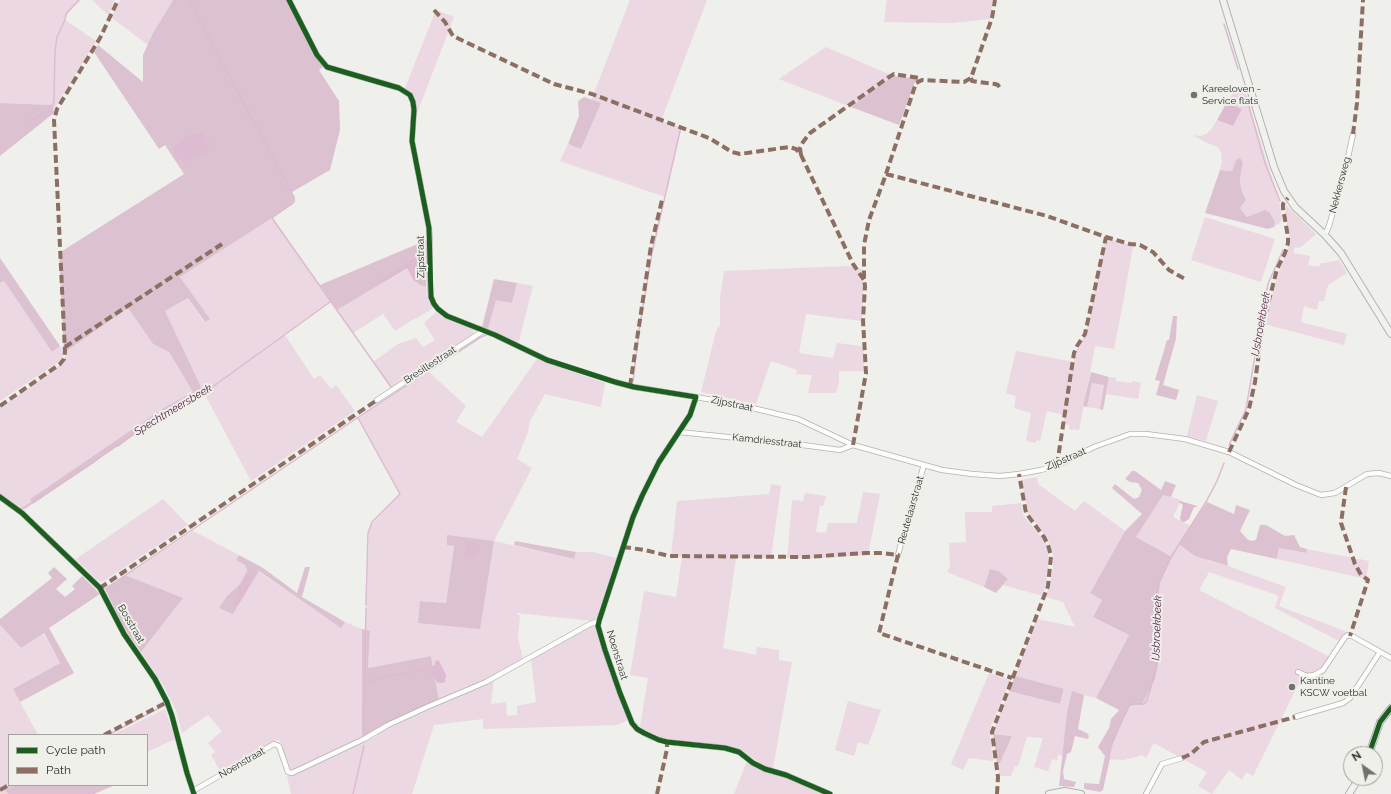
<!DOCTYPE html>
<style>
body{margin:0}
#map{position:relative;width:1391px;height:794px;overflow:hidden;background:#efefeb;font-family:Raleway,sans-serif}
canvas{display:block}
.legend{position:absolute;left:8px;top:734px;width:140px;height:52px;box-sizing:border-box;background:#f0f0ea;border:1px solid #a2a29e;margin:0;padding:5px 7px;list-style:none;font-size:12px;color:#2d2d2b}
.legend li{display:flex;align-items:center;gap:8px;height:20px}
.legend b{width:20px;border:1px solid #a2a29e}
.north{position:absolute;left:1343px;top:746px;width:40px;height:40px;box-sizing:border-box;background:#f0f0ea;border:1px solid #a2a29e;border-radius:50%;rotate:327deg;font-size:11px;font-weight:700;line-height:16px;text-align:center;color:#2d2d2b}
.north::after{content:'';display:block;margin:auto;width:14px;height:18px;background:#71716e;clip-path:polygon(50% 0,100% 100%,50% 72%,0 100%)}
</style>
<div id="map">
<canvas width="1391" height="794"></canvas>
<ul class="legend">
<li><b style="height:5px;background:#1b5e20"></b>Cycle path</li>
<li><b style="height:5px;background:#8d6e63"></b>Path</li>
</ul>
<div class="north">N</div>
</div>
<script>
const context = document.querySelector('canvas').getContext('2d');
context.lineJoin = 'round';
function fill(path, color) {
  context.fillStyle = color;
  context.fill(path, 'evenodd');
}
function poly(rows) {
  const path = new Path2D();
  for (const r of rows) {
    path.moveTo(r[0], r[1]);
    for (let i = 2; i < r.length; i += 2) path.lineTo(r[i], r[i + 1]);
  }
  return path;
}
function stroke(path, color, width, dash) {
  context.strokeStyle = color;
  context.lineWidth = width;
  context.lineCap = dash ? 'butt' : 'round';
  context.setLineDash(dash || []);
  context.stroke(path);
}
function write(font, color, halo, rows, align = 'center') {
  context.font = font + ' Raleway,sans-serif';
  context.lineWidth = 4;
  context.setLineDash([]);
  context.textBaseline = 'middle';
  context.strokeStyle = halo;
  context.fillStyle = color;
  for (const [text, x, y, turn = 0] of rows) {
    context.save();
    context.translate(x, y);
    context.rotate((+turn || 0) * Math.PI / 180);
    context.textAlign = isNaN(turn) ? turn : align;
    if (halo) context.strokeText(text, 0, 0);
    context.fillText(text, 0, 0);
    context.restore();
  }
}
fill(poly([
 [0,0,81,0,69,11,65,20,96,41,54,109,53,105,0,103],
 [92,0,115,0,108,15],
 [120,0,173,0,153,33,148,45,112,18],
 [630,0,707,0,661,121,681,127,665,197,560,161,568,144,581,149,600,104,591,101],
 [887,0,993,0,990,19,952,23,884,22],
 [436,10,454,17,416,116,415,116,416,109,414,97,405,88],
 [826,47,893,76,851,107,779,79],
 [1243,86,1280,204,1282,221,1274,227,1275,222,1270,213,1247,217,1240,208,1246,200,1241,189,1240,178,1243,163,1236,160,1232,171,1220,170,1222,161,1221,152,1218,147,1205,142,1193,135,1200,136,1206,134,1211,130,1217,120,1233,126,1242,109,1227,102,1236,88],
 [1286,205,1316,234,1300,248,1295,247,1293,253,1310,256,1308,265,1319,267,1321,263,1325,263,1339,260,1347,273,1328,285,1324,301,1319,301,1317,310,1304,306,1301,322,1347,334,1344,345,1264,324,1279,271,1288,249,1290,240,1285,213],
 [272,217,331,301,285,335,314,379,320,375,331,389,336,385,355,411,251,481,204,393,165,311,188,298,204,322,209,319,180,277],
 [1205,217,1275,239,1261,282,1191,260],
 [1105,237,1133,246,1123,303,1114,349,1095,346,1079,430,1069,429,1070,425,1063,424,1064,415,1047,411,1040,441,1037,440,1036,443,1026,441,1031,413,1014,408,1016,396,1006,393,1016,351,1074,362,1075,352,1086,333],
 [848,266,862,269,863,293,862,321,806,314,799,353,833,358,837,343,861,346,864,351,864,371,839,371,839,383,836,393,808,393,812,375,796,374,797,370,771,361,756,404,701,392,716,331,720,325,720,298,724,271],
 [409,268,420,285,426,287,427,295,433,308,419,317,412,320,395,331,383,314,353,333,337,310],
 [4,281,52,352,60,346,64,353,60,361,0,401,0,283],
 [517,283,533,286,518,345,488,329,496,299,512,303],
 [128,308,153,344,169,352,194,392,162,409,30,499,33,504,25,510,0,494,0,409,64,362,67,351],
 [436,312,451,321,469,328,474,331,473,334,391,387,373,362,398,344,416,338,423,347,435,340,424,323],
 [537,359,605,383,601,407,545,394,530,421,528,432,517,459,532,468,494,541,574,559,576,552,593,552,616,558,597,617,593,621,517,613,517,615,520,615,518,638,523,659,495,676,439,700,431,656,368,668,370,632,366,630,369,532,372,524,400,494,358,418,429,372,466,406,456,422,482,437],
 [454,546,480,629,420,601,446,603],
 [1109,377,1116,378,1116,381,1132,383,1132,381,1141,383,1138,399,1106,394],
 [1092,382,1104,385,1100,409,1087,407],
 [1197,395,1218,401,1206,441,1187,436],
 [1037,477,1038,484,1075,511,1084,501,1125,531,1090,593,1102,600,1093,617,1129,635,1096,698,1072,692,1067,712,1063,756,1058,755,1057,760,1052,759,1048,771,1034,767,1043,738,1027,737,1018,766,1015,766,1011,776,1000,776,997,763,1000,763,1012,736,993,734,994,729,1009,691,1060,704,1064,690,1015,676,1037,619,1075,627,1063,602,1046,597,1050,584,1053,567,1053,555,1047,538,1028,513,1022,480],
 [771,484,781,486,771,558,736,558,723,648,756,655,757,647,779,650,779,660,792,662,773,768,763,765,744,752,735,748,726,745,706,745,668,740,654,736,644,731,640,727,648,678,630,675,644,591,676,597,682,557,671,556,677,501,769,494],
 [863,492,880,494,868,555,824,558,787,558,792,500,803,501,805,493,826,496,823,506,820,506,816,532,826,533,828,523,857,523],
 [1163,494,1181,500,1173,517,1191,526,1179,544,1209,561,1228,566,1286,587,1279,606,1350,633,1344,633,1339,641,1275,608,1278,598,1277,595,1209,572,1199,590,1334,659,1317,686,1305,680,1304,682,1300,681,1253,776,1246,772,1242,780,1229,770,1212,794,1198,786,1207,772,1154,743,1146,758,1142,755,1124,760,1109,759,1113,744,1129,706,1155,679,1161,652,1159,596,1160,582,1172,557,1136,537],
 [163,499,188,525,104,581,101,582,97,580,76,559],
 [1021,503,1023,515,1045,541,1048,551,1048,572,1043,596,1003,585,1008,579,999,571,990,569,984,587,947,572,950,567,949,543,966,542,965,512,992,512,992,506],
 [193,531,239,555,236,560,245,565,247,571,240,584,227,596,233,614,258,571,340,627,345,622,362,629,362,738,293,770,288,768,280,741,277,740,221,772,211,755,215,752,208,743,222,731,208,715,182,733,176,710,162,683,141,652,182,598,125,575],
 [1279,548,1306,553,1307,549,1369,561,1366,579,1277,559],
 [0,625,21,648,43,633,60,663,13,689,38,735,9,735,9,785,16,785,6,790,8,794,0,794],
 [593,625,596,626,603,652,628,720,617,725,483,729,483,719,434,725,412,794,291,794,287,776,375,737,380,732,494,678,491,704,506,702,507,716,517,715,517,706,536,702,531,659,590,626],
 [989,673,1010,680,990,729,990,736,993,761,969,758,963,770,951,764],
 [848,701,881,710,868,745,858,742,854,756,835,750],
 [165,709,175,739,147,752,147,735,114,735,114,734],
 [747,761,762,770,790,779,822,794,734,794]
]), '#ebd8e2');
fill(poly([
 [173,0,286,0,312,51,323,67,319,70,339,101,340,130,330,170,292,192,295,197,295,202,292,205,180,277,210,319,205,322,188,298,165,311,204,393,162,416,33,504,30,499,162,409,193,392,169,352,153,344,128,308,64,353,59,253,184,174,165,145,159,149,94,52,98,45,143,82,143,55,153,33],
 [893,76,920,79,915,82,899,125,851,107],
 [584,97,601,103,581,149,568,144,579,116,578,101],
 [0,103,53,105,54,113,0,156],
 [1240,158,1243,163,1240,178,1241,189,1246,200,1240,208,1247,217,1265,210,1270,213,1275,222,1274,227,1268,229,1205,213,1220,170,1232,171,1236,160],
 [427,240,428,253,426,287,420,285,415,281,408,268,337,310,320,285],
 [0,258,60,346,52,352,4,281,0,283],
 [494,279,517,283,512,303,496,300,488,329,482,327],
 [1173,316,1177,316,1176,339,1163,385,1179,390,1176,400,1156,395,1160,381,1155,380,1167,340,1169,340],
 [1091,372,1109,377,1103,410,1100,409,1104,385,1092,383,1087,407,1083,406],
 [1132,471,1135,471,1161,490,1165,481,1176,485,1171,497,1163,495,1136,537,1172,557,1160,582,1159,596,1161,652,1155,679,1142,704,1129,706,1113,744,1101,792,1084,789,1084,783,1099,784,1105,756,1098,747,1109,728,1111,719,1119,710,1096,698,1129,635,1093,617,1102,600,1090,593,1125,531,1142,514,1112,488,1115,484,1134,499,1139,497,1142,490,1138,483,1130,482,1125,479],
 [1207,502,1234,514,1236,505,1250,510,1240,531,1247,539,1251,541,1256,540,1260,525,1266,525,1285,536,1294,535,1300,547,1307,549,1306,553,1279,548,1277,559,1231,549,1227,557,1228,566,1195,556,1179,544],
 [447,535,494,541,480,629,418,623,420,601,446,603,454,546,447,545],
 [515,541,576,552,574,559,514,545],
 [239,555,263,568,297,593,305,567,310,567,302,597,345,622,341,628,259,571,233,614,219,608,227,596,240,584,247,571,245,565,236,560],
 [54,567,67,579,56,589,65,597,75,589,72,586,82,576,100,594,49,628,74,673,20,702,13,689,60,663,44,633,21,648,0,625,0,619,52,578,48,573],
 [990,569,999,571,1008,579,996,593,984,587],
 [125,575,183,598,141,652,124,628,105,589],
 [362,629,370,631,368,668,431,656,439,700,401,717,370,732,362,738],
 [1015,676,1064,689,1060,704,1009,691],
 [1072,691,1084,695,1078,729,1087,733,1089,736,1088,739,1075,736,1071,752,1067,754,1063,771,1064,779,1076,782,1074,787,1059,786,1067,712],
 [993,734,1012,736,1000,763,997,763],
 [16,785,115,785,94,794,8,794,5,790]
]), '#dcc2d1');
fill(poly([
 [1227,102,1242,109,1233,126,1217,120],
 [203,133,210,145,206,153,184,162,176,157,172,149,187,136],
 [415,257,418,257,421,260,422,276,421,281,414,281,411,276,408,269,406,268,381,283,378,282,408,263],
 [1180,501,1197,506,1197,507,1194,507,1189,519,1184,522,1181,521,1180,518,1183,505,1179,502],
 [467,542,479,543,480,545,478,555,475,557,465,556,464,554,466,543],
 [249,574,252,578,252,580,250,581,246,592,245,592,244,596,241,598,240,602,234,607,232,604,237,597,239,587,243,581,245,576],
 [437,660,439,661,446,675,445,682,440,683,437,682,431,672,432,667,435,665,435,662]
]), '#ddbbd0');
stroke(poly([
 [189,0,253,121],
 [1224,24,1238,69],
 [1246,96,1265,163,1280,201],
 [32,120,52,109,54,100,55,51,57,37,65,20,66,14,79,0],
 [254,121,292,193],
 [287,207,272,218,391,387],
 [633,382,639,330,652,253,681,127],
 [358,418,400,494,372,522,368,533,366,605],
 [1229,445,1246,409,1261,320,1268,284,1283,250],
 [14,504,21,509,25,507,94,462,112,447,118,446,159,415,200,391,204,393,330,302],
 [105,589,357,418,481,337,486,335],
 [365,682,390,676,432,668],
 [364,732,366,608],
 [108,735,165,705],
 [5,789,12,785],
 [1102,790,1109,759,1108,750,1129,706,1132,704,1144,704,1147,700,1154,676,1159,650,1157,593,1159,583,1171,557,1206,502,1217,481,1224,463],
 [353,794,364,746]
]), '#ddbbd0', 1.5);
const street = poly([
 [289,0,317,55,327,67,399,88,410,95,413,102,414,110,412,141,429,228,430,240,430,286,431,297,434,304,438,309,447,316,495,335,547,360,615,382,634,387,696,397,740,405,798,419,853,445,942,470,972,474,1000,476,1019,474,1041,470,1062,463,1094,447,1130,434,1146,434,1185,439,1229,452,1296,485,1321,495,1335,493,1367,474,1379,473,1391,476],
 [1325,235,1329,226,1347,162,1353,134],
 [696,397,690,415,659,462,642,496,633,517,599,621,598,626,605,650,620,693,632,723,637,729,651,737,667,742,725,748,739,752,753,763,765,769,786,775,830,794],
 [377,400,483,331],
 [679,432,795,444,840,450,853,445],
 [0,497,22,513,100,588,124,634,155,679,167,702,172,716,187,773,194,794],
 [898,555,908,517,924,465],
 [1298,672,1307,676,1314,675,1323,670,1345,637,1348,635,1352,636,1391,658],
 [1295,717,1343,703,1350,698,1380,652],
 [193,791,274,744,279,746,288,772,292,773,364,739,388,725,427,707,486,682,590,624,599,621],
 [1146,794,1162,764,1182,758]
]);
const secondary = poly([
 [1223,0,1274,167,1284,191,1295,207,1325,235,1341,253,1391,334],
 [1369,754,1380,722,1391,708],
 [1049,794,1065,791,1081,794],
 [1349,794,1359,778]
]);
stroke(street, '#b2b2b0', 6);
stroke(secondary, '#b2b2b0', 8);
stroke(street, '#fdfdfc', 4.5);
stroke(secondary, '#f1f1ed', 6);
stroke(poly([
 [434,10,445,22,453,36,554,84,592,94,709,138,732,152,740,154,789,147,796,149,801,155,853,264,864,280],
 [971,78,972,81,978,82,995,84,998,85,1000,88],
 [1353,134,1357,103,1363,0],
 [801,155,800,148,803,142,810,133,889,77,894,74,919,78,922,80],
 [886,174,1047,216,1106,237,1130,244,1140,245,1153,252,1169,270,1185,279],
 [65,347,222,244],
 [630,386,651,246,662,200],
 [0,406,60,364,64,359,65,352,54,120,57,109,100,38,118,0],
 [853,445,866,373,863,320,865,286,864,280,864,245,869,220,885,177,916,83,922,80,964,82,971,78,992,18,995,0],
 [1229,452,1249,409,1255,382,1263,324,1277,269,1285,253,1288,243,1288,237,1283,208,1283,204,1288,198],
 [1057,465,1074,353,1077,346,1085,334,1106,237],
 [1346,487,1341,523,1355,564,1361,575,1368,580,1350,636],
 [623,547,645,550,669,556,805,557,866,553,882,553,898,555,879,633,1012,678],
 [100,588,377,400],
 [104,735,167,702],
 [1182,758,1191,754,1204,742,1295,717],
 [0,790,9,785],
 [657,794,667,749,667,742],
 [997,794,998,777,992,732,1048,586,1051,556,1048,545,1044,537,1026,513,1019,474]
]), '#8d6e63', 4, [8, 4]);
stroke(poly([
 [289,0,317,55,327,67,399,88,410,95,413,102,414,110,412,141,429,228,431,297,434,304,438,309,447,316,495,335,547,360,615,382,634,387,696,397,690,415,659,462,642,496,633,517,599,621,598,626,605,650,620,693,632,723,637,729,644,733,659,740,667,742,725,748,739,752,753,763,765,769,786,775,830,794],
 [0,497,22,513,100,588,124,634,155,679,167,702,172,716,187,773,194,794],
 [1369,754,1380,722,1391,708]
]), '#1b5e20', 5);
for (const [x, y, r, color] of [
 [1194,95,4,"#71716e"],
 [1292,687,4,"#71716e"]
]) {
  const dot = new Path2D();
  dot.arc(x, y, r, 0, 2 * Math.PI);
  context.fillStyle = color;
  context.fill(dot);
  stroke(dot, '#f0f0ea', 1.5);
}
write('10px', '#2d2d2b', '#f0f0ea', [
 ["Kareeloven -",1202,89],
 ["Service flats",1202,101],
 ["Kantine",1300,681],
 ["KSCW voetbal",1300,693]
], 'left');
write('10px', '#2d2d2b', '#f0f0ea', [
 ["Nekkersweg",1340,185,-75],
 ["Zijpstraat",421,257,-91],
 ["Bresillestraat",430,365,-33],
 ["Zijpstraat",732,404,12],
 ["Kamdriesstraat",767,441,6],
 ["Zijpstraat",1066,459,-23],
 ["Reutelaarstraat",911,510,-74],
 ["Bosstraat",131,624,60],
 ["Noenstraat",617,655,73],
 ["Noenstraat",242,763,-30]
]);
write('italic 11px', '#511a43', '#f0f0ea', [
 ["IJsbroekbeek",1261,324,-80],
 ["Spechtmeersbeek",173,410,-31],
 ["IJsbroekbeek",1157,628,-88]
]);
</script>
